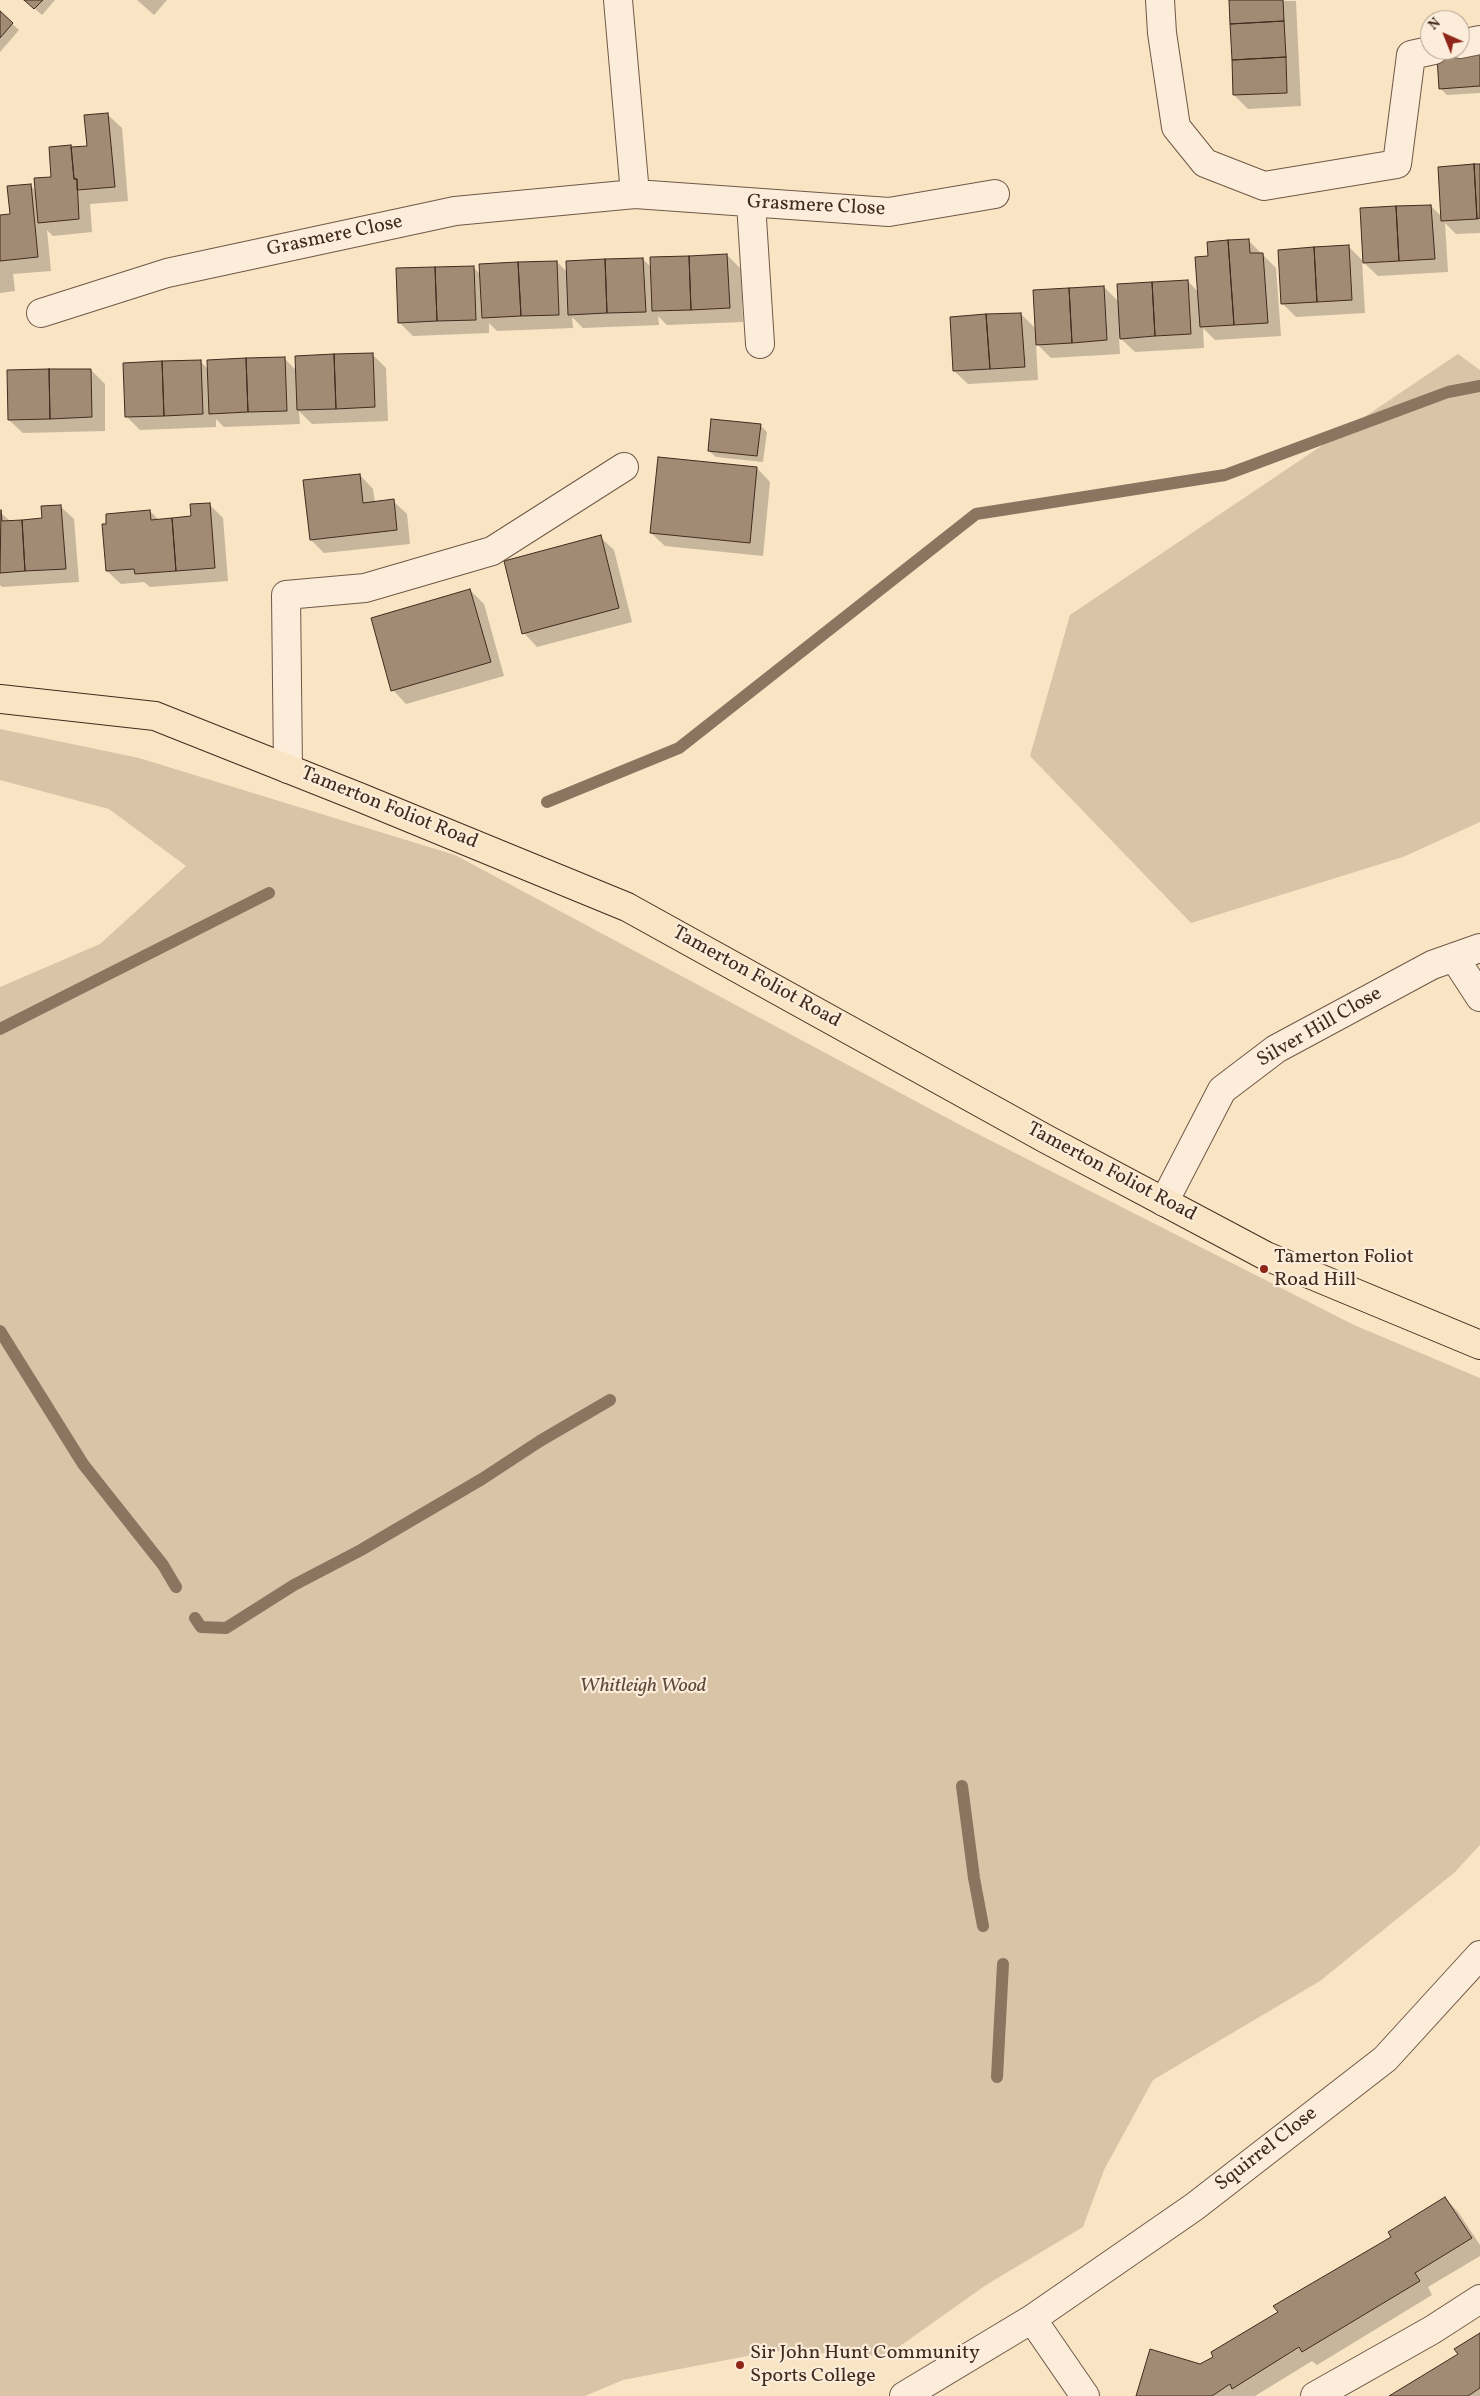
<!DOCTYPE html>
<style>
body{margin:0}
#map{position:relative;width:1480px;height:2396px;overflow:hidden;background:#f9e4c4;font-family:Vollkorn,serif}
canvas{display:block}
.north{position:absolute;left:1420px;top:10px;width:50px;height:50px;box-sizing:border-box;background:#fbedd9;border:1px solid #b19f8e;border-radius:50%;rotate:316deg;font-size:14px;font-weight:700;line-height:20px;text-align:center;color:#422a1e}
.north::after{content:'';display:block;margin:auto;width:18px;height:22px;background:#8f2418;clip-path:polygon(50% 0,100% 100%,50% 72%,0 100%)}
</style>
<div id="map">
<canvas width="1480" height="2396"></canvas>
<div class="north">N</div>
</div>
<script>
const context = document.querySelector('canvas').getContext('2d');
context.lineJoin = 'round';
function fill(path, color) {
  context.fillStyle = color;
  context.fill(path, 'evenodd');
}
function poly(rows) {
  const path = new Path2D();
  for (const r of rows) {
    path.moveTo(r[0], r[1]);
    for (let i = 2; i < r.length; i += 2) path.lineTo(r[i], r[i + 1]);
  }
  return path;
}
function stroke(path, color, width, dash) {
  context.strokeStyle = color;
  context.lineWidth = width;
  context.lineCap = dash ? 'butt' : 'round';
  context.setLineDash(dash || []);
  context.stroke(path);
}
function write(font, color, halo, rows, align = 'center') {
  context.font = font + ' Vollkorn,serif';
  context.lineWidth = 4.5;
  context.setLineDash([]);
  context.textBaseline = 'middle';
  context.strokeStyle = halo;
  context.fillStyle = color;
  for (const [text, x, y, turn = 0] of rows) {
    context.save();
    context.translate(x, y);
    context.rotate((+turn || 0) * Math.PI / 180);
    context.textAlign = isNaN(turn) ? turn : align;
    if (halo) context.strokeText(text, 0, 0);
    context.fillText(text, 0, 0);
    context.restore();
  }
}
fill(poly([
 [1458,354,1480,370,1480,822,1403,857,1191,923,1030,756,1070,615],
 [0,729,139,758,455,855,964,1127,1354,1325,1480,1378,1480,1845,1455,1872,1320,1981,1153,2080,1104,2170,1083,2227,986,2285,886,2356,773,2351,623,2380,585,2396,0,2396,0,987,100,944,186,866,109,809,0,780]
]), '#dac4a8');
fill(poly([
 [25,0,55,0,42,15],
 [137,0,167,0,154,15],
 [1230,0,1296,1,1301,106,1248,109,1234,95],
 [0,13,19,30,0,52],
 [1480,56,1480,93,1447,95,1440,88],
 [108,115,122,128,128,201,90,204,92,232,53,236,47,230,51,271,13,274,15,291,0,293,0,216,11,215,30,185,37,192,89,147],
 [1480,165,1480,233,1456,234,1445,223,1448,272,1378,276,1362,261,1365,313,1296,317,1282,303,1349,247,1364,262,1431,206,1442,217],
 [1249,241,1276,268,1281,336,1215,340,1203,328,1204,348,1135,352,1119,337,1120,354,1051,358,1036,343,1038,380,968,384,954,371,1021,314,1036,329,1104,287,1119,302,1188,281,1199,293,1209,258],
 [727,255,741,269,743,322,667,325,658,316,659,325,583,328,572,317,573,328,497,331,489,323,489,333,413,336,399,322,473,267,481,275,557,262,567,272,643,259,651,267],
 [372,354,386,368,388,421,312,424,299,411,300,424,224,427,216,419,216,427,140,430,127,417,200,361,208,369,284,358,297,371],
 [91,370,105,384,105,431,23,433,9,420],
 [760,425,767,432,763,462,716,457,709,451],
 [757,468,770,482,763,556,665,546,651,533],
 [360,475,373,489,375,503,393,501,407,514,410,544,324,553,311,540],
 [210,505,223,518,228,581,150,587,144,582,121,584,107,571,150,511,159,520,192,518],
 [60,506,74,519,79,582,2,587,0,585,0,512,10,521,43,519],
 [600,537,614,550,632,622,537,647,524,633],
 [470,590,484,604,504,676,406,704,393,690],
 [1445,2198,1458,2212,1480,2245,1480,2256,1428,2287,1432,2295,1317,2365,1312,2361,1255,2396,1137,2396,1215,2357,1393,2238],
 [1480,2334,1480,2396,1391,2396,1460,2354]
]), '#0003');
stroke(poly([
 [547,802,679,748,976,514,1225,475,1448,392,1480,386],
 [0,1029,269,893],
 [0,1331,83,1464,163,1565,176,1587],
 [195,1618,201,1627,226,1628,294,1585,361,1550,482,1479,540,1441,610,1400],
 [962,1786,974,1878,983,1926],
 [997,2077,1003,1964]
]), '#8b7460', 12);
const building = poly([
 [24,0,43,0,34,9,24,0],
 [1229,0,1283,0,1284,21,1230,24,1229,0],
 [0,11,13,23,0,38,0,11],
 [1284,21,1286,57,1232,60,1230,24,1284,21],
 [1480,54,1480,86,1439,89,1437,57,1480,54],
 [1286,57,1287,93,1233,95,1232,60,1286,57],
 [108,113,115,187,77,190,77,179,74,179,71,147,87,146,84,115,108,113],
 [71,145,74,179,77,179,79,219,38,223,34,178,51,177,49,147,71,145],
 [1474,164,1477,219,1441,221,1438,167,1474,164],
 [1474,164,1480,164,1480,218,1477,219,1474,164],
 [31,184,38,257,0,261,0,215,10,214,7,186,31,184],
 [1431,205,1435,259,1399,261,1396,206,1431,205],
 [1396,206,1399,261,1363,263,1360,208,1396,206],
 [1249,239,1250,253,1263,253,1268,323,1234,325,1228,240,1249,239],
 [1228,240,1234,325,1200,327,1195,257,1208,256,1207,242,1228,240],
 [1349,245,1352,300,1317,302,1314,247,1349,245],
 [1314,247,1317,302,1281,304,1278,250,1314,247],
 [727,254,730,308,691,310,689,256,727,254],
 [689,256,691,310,652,311,650,257,689,256],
 [643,258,646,312,607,313,605,259,643,258],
 [605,259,607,313,568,315,566,261,605,259],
 [557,261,559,315,521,316,518,262,557,261],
 [518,262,521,316,482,318,479,264,518,262],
 [474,266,476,320,437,321,435,267,474,266],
 [435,267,437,321,398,323,396,268,435,267],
 [1188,280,1191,334,1155,336,1152,282,1188,280],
 [1152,282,1155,336,1120,339,1117,284,1152,282],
 [1104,286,1107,340,1072,343,1069,288,1104,286],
 [1069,288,1072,343,1036,345,1033,290,1069,288],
 [1021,313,1025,367,990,369,986,314,1021,313],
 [986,314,990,369,953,371,950,317,986,314],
 [373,353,375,407,336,409,334,354,373,353],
 [334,354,336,409,297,410,295,356,334,354],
 [285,357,287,411,248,412,246,358,285,357],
 [246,358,248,412,209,414,207,360,246,358],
 [201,360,203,414,164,416,162,361,201,360],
 [162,361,164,416,125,417,123,363,162,361],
 [49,369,91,369,92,417,50,419,49,369],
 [49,369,50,419,8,420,7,370,49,369],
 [711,419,761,424,757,456,708,451,711,419],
 [658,457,757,467,750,543,650,533,658,457],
 [360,474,363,503,394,499,397,530,310,540,303,480,360,474],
 [210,503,215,568,176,571,172,518,191,516,190,504,210,503],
 [61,505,66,569,25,571,22,520,42,518,41,506,61,505],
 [1,510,2,521,22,520,25,571,0,573,1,510],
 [150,510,151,520,172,518,176,571,135,574,134,569,106,571,102,524,106,524,106,514,150,510],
 [601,535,619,608,522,634,504,561,601,535],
 [470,589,491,662,391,691,371,618,470,589],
 [1445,2197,1472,2238,1415,2273,1420,2281,1302,2352,1299,2347,1232,2389,1230,2384,1212,2396,1136,2396,1150,2349,1200,2364,1213,2357,1211,2352,1278,2312,1273,2306,1391,2237,1388,2232,1445,2197],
 [1480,2333,1480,2388,1468,2396,1389,2396,1458,2354,1454,2349,1480,2333]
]);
fill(building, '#a18b74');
stroke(building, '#422a1e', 1);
const minor = poly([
 [618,0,635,194],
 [1160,0,1162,33,1176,127,1205,163,1264,186,1397,164,1411,55,1434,50],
 [1460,44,1480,40],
 [751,203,760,344],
 [41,313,167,273,455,211,635,194,889,212,995,194],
 [288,769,286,595,365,588,492,551,624,467],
 [1454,957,1480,997],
 [1164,1202,1222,1090,1276,1049,1432,965,1480,948],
 [1032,2319,1085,2396],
 [904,2396,1032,2319,1194,2207,1385,2059,1480,1955],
 [1315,2396,1432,2330,1480,2299]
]);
const major = poly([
 [0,699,155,716,359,797,627,907,1046,1139,1266,1256,1480,1345]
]);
stroke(minor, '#705848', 30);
stroke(major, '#422a1e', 30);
stroke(minor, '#fbedd9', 28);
stroke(major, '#f9e4c4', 28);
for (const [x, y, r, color] of [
 [1264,1269,5,"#8f2418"],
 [740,2365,5,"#8f2418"]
]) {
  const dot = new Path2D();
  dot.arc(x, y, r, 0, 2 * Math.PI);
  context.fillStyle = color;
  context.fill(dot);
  stroke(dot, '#fbedd9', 2);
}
write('20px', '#422a1e', '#fbedd9', [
 ["Grasmere Close",816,207,3],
 ["Grasmere Close",335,237,-12],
 ["Tamerton Foliot Road",389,809,22],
 ["Tamerton Foliot Road",756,978,29],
 ["Silver Hill Close",1320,1028,-30],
 ["Tamerton Foliot Road",1111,1173,28],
 ["Squirrel Close",1267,2150,-38]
]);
write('20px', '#422a1e', '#fbedd9', [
 ["Tamerton Foliot",1274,1258],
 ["Road Hill",1274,1281],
 ["Sir John Hunt Community",750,2354],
 ["Sports College",750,2377]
], 'left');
write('italic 20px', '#60493a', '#fbedd9', [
 ["Whitleigh Wood",643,1687]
]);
</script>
